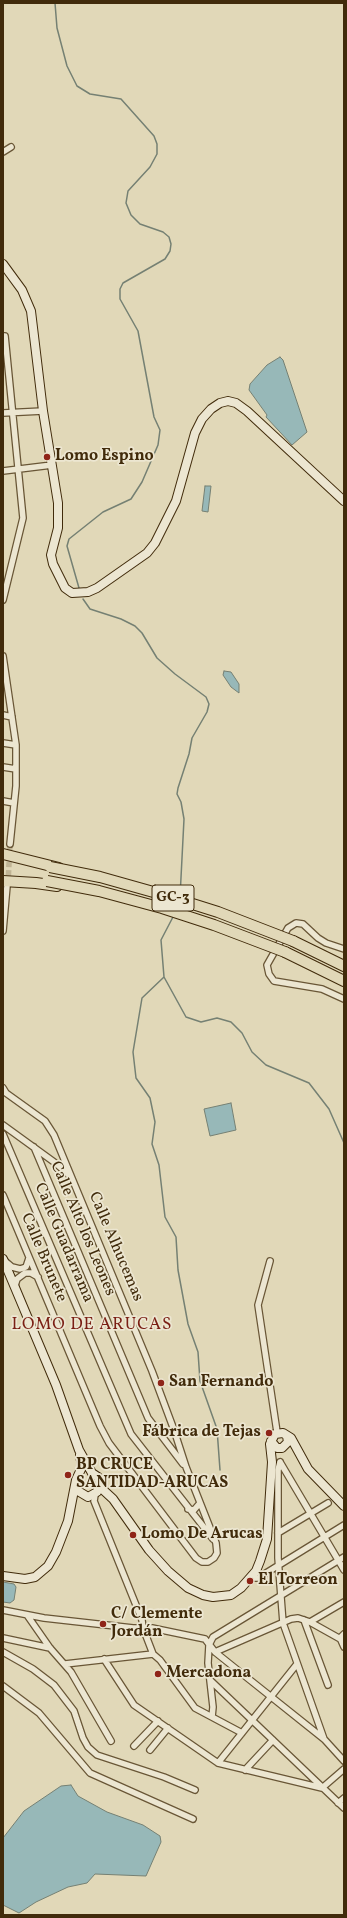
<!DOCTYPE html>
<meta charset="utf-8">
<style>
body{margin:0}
#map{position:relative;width:347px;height:1918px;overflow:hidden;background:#e1d8b8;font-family:Vollkorn,serif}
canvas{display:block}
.frame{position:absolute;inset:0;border:4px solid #412b0b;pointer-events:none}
</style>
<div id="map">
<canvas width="347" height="1918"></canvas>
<div class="frame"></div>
</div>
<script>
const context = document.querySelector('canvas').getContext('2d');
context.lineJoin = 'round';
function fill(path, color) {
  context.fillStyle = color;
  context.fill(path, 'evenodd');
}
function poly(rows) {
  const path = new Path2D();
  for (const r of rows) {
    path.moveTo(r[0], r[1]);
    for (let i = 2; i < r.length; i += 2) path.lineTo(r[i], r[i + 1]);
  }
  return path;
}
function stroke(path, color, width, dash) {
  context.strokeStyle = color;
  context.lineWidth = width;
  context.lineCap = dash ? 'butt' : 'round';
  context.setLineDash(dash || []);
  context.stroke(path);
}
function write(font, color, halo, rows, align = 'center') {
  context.font = font + ' Vollkorn,serif';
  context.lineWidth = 3.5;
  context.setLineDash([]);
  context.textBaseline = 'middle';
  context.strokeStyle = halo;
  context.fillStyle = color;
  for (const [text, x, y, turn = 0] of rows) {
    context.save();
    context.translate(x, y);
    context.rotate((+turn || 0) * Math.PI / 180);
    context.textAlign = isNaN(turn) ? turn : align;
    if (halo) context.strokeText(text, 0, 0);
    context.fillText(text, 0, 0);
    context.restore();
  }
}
const water = poly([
 [280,357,283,360,307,432,292,445,266,417,267,415,249,390,250,384,267,365,280,357],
 [205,486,211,486,208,512,202,511,205,486],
 [224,671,231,672,239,684,239,693,231,687,223,675,224,671],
 [231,1103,236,1130,210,1136,204,1109,231,1103],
 [3,1582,14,1584,16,1587,14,1600,10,1603,3,1602,3,1582],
 [71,1785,78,1796,107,1812,143,1825,160,1836,161,1842,146,1876,95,1874,87,1883,68,1887,36,1902,19,1913,3,1905,3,1838,24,1811,61,1786,71,1785]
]);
fill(water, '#97b8b8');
stroke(water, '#758073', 1);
stroke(poly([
 [55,3,57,28,67,66,77,86,90,94,121,99,154,136,157,144,157,154,150,167,128,191,126,203,131,215,140,224,163,232,169,237,171,244,170,251,165,259,123,283,120,289,120,299,138,331,154,417,160,430,158,445,142,482,131,499,103,512,69,539,67,546,79,588],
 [83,599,90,609,121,619,135,626,142,633,157,658,175,674,206,697,209,704,207,712,192,738,189,754,178,788,177,794,181,802,184,819,180,897],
 [174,915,161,940,164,977,186,1017,201,1022,217,1018,231,1022,242,1033,252,1052,266,1065,309,1083,329,1109,344,1143],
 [164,977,142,998,133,1052,136,1078,150,1098,155,1122,152,1144,159,1165,165,1217,176,1237,178,1270,188,1324,198,1352,200,1381,217,1429,220,1470]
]), '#758073', 1.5);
stroke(poly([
 [8,884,10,844]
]), '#c1b595', 5.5, [5.5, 3]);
const street = poly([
 [3,152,11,147],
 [3,336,5,336,23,518,3,600],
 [3,413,43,411],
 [3,471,52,465],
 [3,656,16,745,16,786,10,844],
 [3,715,12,717],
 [3,743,16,745],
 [3,767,16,769],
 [3,801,14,803],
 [3,931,7,886],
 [344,949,326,943,318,938,303,924,296,923,288,928,267,965,269,974,274,981,322,989,344,999],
 [3,1088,6,1093,45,1121,54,1135,152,1371,174,1430,186,1467,216,1543,217,1553,214,1558,208,1562,202,1562,196,1558,109,1443,100,1426,3,1195],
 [3,1125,54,1162,69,1175],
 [3,1134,131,1434,213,1539],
 [34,1147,148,1418,183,1464],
 [5,1261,12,1267,20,1269,26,1267,29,1258],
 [270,1261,258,1305,277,1432],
 [15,1286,17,1279,25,1273,31,1273,38,1277],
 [280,1462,278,1470,278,1558,283,1623,324,1739],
 [280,1462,344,1570],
 [95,1495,94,1501,142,1620,143,1628,153,1654,160,1660,195,1708,242,1733],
 [188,1509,194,1510,200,1503],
 [278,1533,328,1503],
 [251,1578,258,1578,344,1525],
 [3,1610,44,1618,133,1628,152,1628,205,1639,215,1652,240,1672,324,1739,344,1761],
 [27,1615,50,1648,71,1672,111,1741],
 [304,1620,328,1685],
 [310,1622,344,1602],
 [344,1634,340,1638,344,1647],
 [3,1638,50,1648],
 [3,1652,33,1669,54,1685,74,1711,83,1738,88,1747,97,1755,164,1777,195,1790],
 [215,1652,291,1619,298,1618,310,1622,344,1641],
 [104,1659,134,1705,218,1763,322,1788,344,1769],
 [65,1664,153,1654],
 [211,1681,344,1808],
 [3,1686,39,1713,90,1773,193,1819],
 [212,1717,213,1707,208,1663,209,1645,213,1637,344,1557],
 [134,1746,158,1721],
 [150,1750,168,1728],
 [218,1763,297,1664],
 [245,1770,273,1740],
 [338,1803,344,1798]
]);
const secondary = poly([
 [3,264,22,290,31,311,43,411,58,503,58,528,51,555,53,564,65,588,72,593,88,592,97,588,147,553,155,543,176,501,195,433,202,419,211,409,220,403,228,401,236,403,247,411,344,501],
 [3,1259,56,1385,79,1450,92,1473,98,1477,100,1484,97,1492,88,1497,78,1491,76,1484],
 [271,1441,277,1448,282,1448,288,1442,287,1436],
 [100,1487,113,1499,149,1550,168,1571,188,1588,203,1595,213,1597,231,1595,241,1588,256,1571,260,1561,267,1539,272,1462,270,1444,275,1434,283,1433,291,1438,308,1469,344,1506],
 [3,1576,25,1579,35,1577,48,1566,56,1552,68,1521,76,1480,82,1467,80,1455]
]);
const highway = poly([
 [3,854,59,868],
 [3,881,36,883,57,886],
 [293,941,344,966],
 [285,952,344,981]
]);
stroke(street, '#695636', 8);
stroke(secondary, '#412b0b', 10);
stroke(highway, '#412b0b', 12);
stroke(street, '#ece6d1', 5.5);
stroke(secondary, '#ece6d1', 8);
stroke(highway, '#e1d8b8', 10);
const highwayBridge = poly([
 [50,867,100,877,164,895,218,912,293,941],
 [47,881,99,891,162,908,214,925,285,952]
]);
stroke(highwayBridge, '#412b0b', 12, []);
stroke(highwayBridge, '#e1d8b8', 10);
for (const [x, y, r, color] of [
 [47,457,4,"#8f2418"],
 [161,1383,4,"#8f2418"],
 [269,1433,4,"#8f2418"],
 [68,1475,4,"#8f2418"],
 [133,1535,4,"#8f2418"],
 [250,1581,4,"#8f2418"],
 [103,1624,4,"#8f2418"],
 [158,1674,4,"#8f2418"]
]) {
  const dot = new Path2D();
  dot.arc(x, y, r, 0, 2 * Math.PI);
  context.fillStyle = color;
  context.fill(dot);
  stroke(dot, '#ece6d1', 1.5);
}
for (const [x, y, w] of [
 [173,898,42]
]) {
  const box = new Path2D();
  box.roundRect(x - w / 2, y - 13, w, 26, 3);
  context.fillStyle = '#ece6d1';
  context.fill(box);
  stroke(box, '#412b0b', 1);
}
write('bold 15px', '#412b0b', null, [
 ["GC-3",173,898]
]);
write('bold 16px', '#412b0b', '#ece6d1', [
 ["Lomo Espino",55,457],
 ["San Fernando",169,1383],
 ["Fábrica de Tejas",261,1433,"right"],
 ["BP CRUCE",76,1466],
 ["SANTIDAD-ARUCAS",76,1484],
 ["Lomo De Arucas",141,1535],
 ["El Torreon",258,1581],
 ["C/ Clemente",111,1615],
 ["Jordán",111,1633],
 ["Mercadona",166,1674]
], 'left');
write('16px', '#412b0b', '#ece6d1', [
 ["Calle Alto los Leones",82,1229,67],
 ["Calle Guadarrama",63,1243,67],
 ["Calle Alhucemas",115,1247,67],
 ["Calle Brunete",43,1258,67]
]);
context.letterSpacing = '1px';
write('17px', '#7a1f14', '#ece6d1', [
 ["LOMO DE ARUCAS",92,1326]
]);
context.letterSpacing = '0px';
</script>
